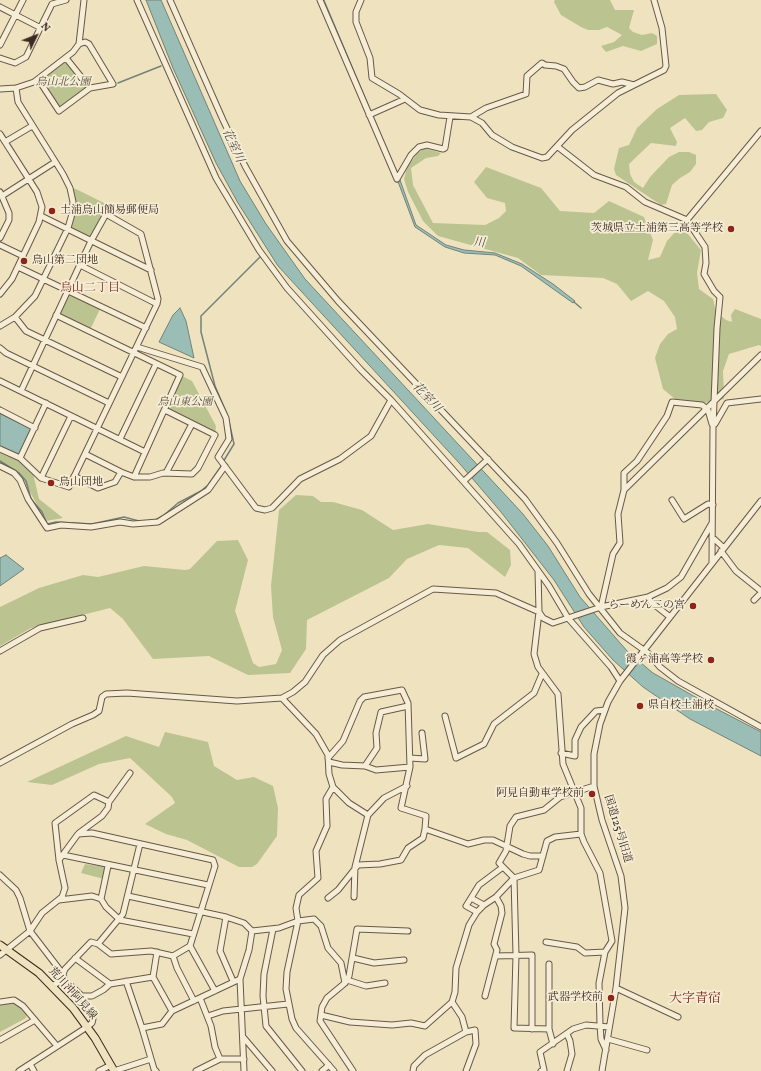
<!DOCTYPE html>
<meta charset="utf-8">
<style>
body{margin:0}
#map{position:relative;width:761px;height:1071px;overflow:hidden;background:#efe3bf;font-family:Vollkorn,serif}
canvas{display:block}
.north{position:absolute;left:16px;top:16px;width:40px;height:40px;-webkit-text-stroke:3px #f5edd5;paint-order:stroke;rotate:47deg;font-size:11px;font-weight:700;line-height:16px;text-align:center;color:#3c2920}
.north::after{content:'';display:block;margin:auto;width:14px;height:18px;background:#3c2920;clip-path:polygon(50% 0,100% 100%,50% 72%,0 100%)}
</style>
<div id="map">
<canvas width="761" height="1071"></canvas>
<div class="north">N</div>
</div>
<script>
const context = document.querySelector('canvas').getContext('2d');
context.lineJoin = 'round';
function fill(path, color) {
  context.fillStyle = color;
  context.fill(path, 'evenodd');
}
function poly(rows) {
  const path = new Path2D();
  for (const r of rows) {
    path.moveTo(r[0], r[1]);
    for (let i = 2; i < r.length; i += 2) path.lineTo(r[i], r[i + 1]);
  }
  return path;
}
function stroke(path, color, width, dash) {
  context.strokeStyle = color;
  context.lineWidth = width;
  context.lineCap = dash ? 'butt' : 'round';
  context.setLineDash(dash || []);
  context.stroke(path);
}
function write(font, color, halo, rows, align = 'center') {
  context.font = font + ' Vollkorn,"Noto Serif JP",serif';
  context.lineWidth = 3.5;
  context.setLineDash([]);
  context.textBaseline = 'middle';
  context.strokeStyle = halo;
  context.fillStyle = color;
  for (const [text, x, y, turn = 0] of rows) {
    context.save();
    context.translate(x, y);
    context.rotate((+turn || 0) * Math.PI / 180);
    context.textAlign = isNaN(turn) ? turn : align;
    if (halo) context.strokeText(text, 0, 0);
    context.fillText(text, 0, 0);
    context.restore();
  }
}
fill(poly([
 [555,0,610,0,615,10,634,10,629,28,633,32,642,35,652,33,657,36,657,44,641,51,623,46,606,52,601,46,614,42,622,35,607,27,599,30,588,30,581,27,561,15,554,2],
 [66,58,90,88,59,111,38,79],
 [716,94,727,110,723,118,709,122,702,130,696,131,685,118,670,128,677,142,676,146,651,143,629,164,630,174,634,182,643,188,650,177,669,157,679,152,689,152,696,155,696,164,690,172,680,178,672,185,666,204,661,205,616,175,614,169,619,148,629,145,637,128,657,109,679,95],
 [424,148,441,153,438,156,426,158,411,168,413,185,433,223,485,225,499,218,506,211,505,203,487,198,474,182,486,167,541,188,560,211,594,213,609,201,644,217,653,240,648,260,660,257,667,241,676,231,687,233,701,250,697,273,699,289,713,299,716,312,726,320,732,322,731,315,735,309,761,319,761,346,759,345,729,354,723,371,724,399,704,403,675,399,663,389,655,358,660,344,668,334,677,329,675,317,664,301,648,291,631,301,617,284,603,278,541,275,518,258,438,236,423,221,408,192,404,179,407,167,417,154],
 [70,188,76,189,110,206,91,241,68,228,70,221],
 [69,293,100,309,90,330,62,316,60,313],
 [180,375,192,381,216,426,215,435,165,410],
 [0,449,11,453,32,469,39,499,63,518,46,521,19,472,0,466],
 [296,495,313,496,321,502,333,502,362,510,393,530,428,524,478,532,487,532,510,550,511,565,505,577,468,548,439,545,407,559,389,578,307,620,306,649,290,673,248,675,209,656,153,659,123,619,110,608,31,628,0,646,0,607,39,588,83,575,98,577,144,566,185,570,190,569,217,541,238,540,248,560,235,611,253,663,259,667,276,664,282,650,273,617,271,586,279,510],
 [165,732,208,742,214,766,237,780,254,777,273,786,278,808,277,836,257,864,252,867,239,867,187,840,166,834,145,824,175,803,172,797,130,758,99,764,52,785,27,782,126,736,159,747],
 [85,864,107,867,104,879,81,873],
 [13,1001,27,1013,26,1018,0,1032,0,1004]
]), '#bbc390');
const water = poly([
 [146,0,161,0,240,181,266,224,305,279,523,514,548,546,580,597,628,652,653,673,713,707,761,732,761,756,690,719,643,687,613,660,584,627,554,580,501,512,460,464,278,266,238,203,216,163,173,68,146,0],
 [321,0,324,0,400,180,416,225,446,245,464,250,495,253,522,264,553,284,575,301,573,303,521,266,495,255,464,253,445,247,415,227,397,179,321,0],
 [180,308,186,321,194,358,159,342,173,315,180,308],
 [0,411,35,429,19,459,0,448,0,411],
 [6,555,24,569,0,586,0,558,6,555]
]);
fill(water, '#9abeb5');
stroke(water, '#748279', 1);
stroke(poly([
 [118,83,161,66],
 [574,302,581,308],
 [227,414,215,386,201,332,201,316,260,257],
 [0,461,19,473,26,481,31,499,42,512,47,524,56,522,92,524,124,517,139,521],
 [223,462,234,444,228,417],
 [155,520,163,516,178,503,201,491,208,485,222,465]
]), '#748279', 1.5);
const minor = poly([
 [137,0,216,178,259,250,287,288,361,370,391,400,519,544,549,586,568,618,611,667,620,681],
 [170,0,223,120,245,166,287,241,338,301,525,499,557,543,589,594,620,633,648,653,660,667,678,681,761,727],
 [320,0,397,179],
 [361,0,356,12,356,22,370,58,372,78,399,94,420,110,439,115,471,117,486,108,526,94,527,76,542,63,545,65,556,66,564,69,573,82,579,88,585,87,598,80,613,84,622,82,634,85],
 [0,7,39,27],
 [0,45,23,0],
 [0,58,15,63,26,57,52,4,66,0],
 [66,58,90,88],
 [38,79,59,111,90,88,113,84,89,44,85,42,79,44],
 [0,89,16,88,34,82,73,52,79,44,84,0],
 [369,115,405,99],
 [471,117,482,123,492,135,512,147,542,158,547,157,572,130,618,93,664,70,666,66,662,28,654,0],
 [0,134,37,192,42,207,39,222,12,279,0,294],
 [5,142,32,126],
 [558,147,594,175,626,187,645,202,687,220,705,247,706,263,704,274,714,291,720,297,717,328,713,427,712,563],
 [397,179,411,155,419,147,427,145,443,149,445,148,450,117],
 [0,192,9,213,9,220,0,238],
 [2,196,55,162],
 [41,216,151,270],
 [687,220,761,131],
 [0,245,23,256],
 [80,265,157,304],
 [18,267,146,328],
 [56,315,180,375,134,477],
 [15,317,26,331,122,377],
 [0,326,15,317,35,296,68,228,72,214,73,202,70,188,63,174,18,102,16,88],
 [137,347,202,367,226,418,229,439,218,457,256,508,265,510,272,508,300,479,340,459,371,436,391,400],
 [0,348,6,353,109,403],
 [0,381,145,452],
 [0,410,35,428],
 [715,424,727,403,761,399],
 [120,439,156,364],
 [0,449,20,458,41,478,69,487,157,304,158,299,141,234,106,214,91,241,21,391],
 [85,454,121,472],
 [20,458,46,403],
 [0,466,14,473,20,480,28,499,47,528,61,525,91,527,120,522,133,524,158,522,208,490,225,466],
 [166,473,192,424],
 [74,476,98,488,115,482,121,472,134,477,150,477,163,473,192,474,198,468,215,435,165,410],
 [41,478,71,416],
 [464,481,488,459],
 [624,490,761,355],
 [672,500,684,519,708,504,713,505],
 [712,537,724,548],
 [721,551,736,571,761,591],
 [538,571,539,612,534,654,538,667,558,694,563,764,581,808,581,834,584,842,600,873,612,941,605,952,599,983,600,1025,601,1039,606,1050],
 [648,597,651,602,670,617],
 [754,600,761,593],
 [601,607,613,554,620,543,618,514,624,490,624,473,637,461,667,416,672,402,702,405,708,410,712,424],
 [0,651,40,628,83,618],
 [282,698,316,734,328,755,329,774,333,787,349,803,368,815,384,798,407,786],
 [445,716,456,758,484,744,494,724,534,693,542,674],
 [561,753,575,756,575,740,581,727,596,711,605,710],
 [328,758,343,741,360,701,364,697,402,690,408,703,410,767],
 [410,758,425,759,422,733],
 [329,762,342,765,365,766,376,770,410,767,401,808,426,816,425,829,468,844,484,840,493,840,523,854,530,856,543,856],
 [0,763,72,724,93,715,99,711,102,697,106,694,127,693,237,701,282,698,293,692,305,682,323,655,340,640,433,589,496,593,539,612,543,618,553,623,601,607,648,597,667,588,681,577,712,523],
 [365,766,377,748,376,733,381,712,408,706],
 [333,787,326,799,327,826,316,851,318,878,299,895,296,908,298,921,287,972,286,989,292,1019,296,1028,334,1071],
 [79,833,102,816,108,808,109,802],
 [63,855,208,885],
 [59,860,78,834,92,833,213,860,215,866,190,946,215,991],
 [108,866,101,899,106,907,120,920,193,934],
 [0,875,16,890,20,898,30,931,63,974,64,979,82,996,93,1019,92,1023,87,1027,19,1071],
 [128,896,226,917,244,923,252,931,279,928,298,921,314,919,321,926,328,948,341,963,345,983],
 [354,897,355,867,368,815],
 [328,898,338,890,358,865,380,864,401,860,408,848,423,838,425,829],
 [471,898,484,905],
 [59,900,92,896,101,899],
 [477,912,466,906,479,885,503,867],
 [226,917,220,951,233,981],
 [273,929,264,974,263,996,266,1026,302,1071],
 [546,942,577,947,585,953,605,952],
 [98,944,123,914,140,844],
 [157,952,153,977,172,1011],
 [0,955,30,931,42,913,62,897,65,888,59,860,55,823,94,795,109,802,130,773],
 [173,956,177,968,194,1001],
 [496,956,532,955,532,1029],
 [75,958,110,984,103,990,92,996,82,996],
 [353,958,374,963,404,960],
 [63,974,65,969,91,942,98,944,111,954,151,951,173,956,190,946],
 [347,980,366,986,385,983],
 [126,981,142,1028],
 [110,984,153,977],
 [52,986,64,979],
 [616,988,678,1017],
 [485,996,497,950,494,944,502,913,501,906,496,897],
 [200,998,211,1026,215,1047,220,1059],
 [0,1002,14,1000,23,1006,57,1046],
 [452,1002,462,1017,466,1032,475,1030,476,1044,466,1071],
 [321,1015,350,1022,392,1025,411,1023,425,1026,452,1002,455,992,456,968,469,925,477,912,484,905,496,897,514,878,539,870,547,841,555,837,581,834],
 [208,1016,223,1011,288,1004],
 [549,1029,549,964],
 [567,1034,570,1041,572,1054,567,1071],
 [244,1038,272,1071],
 [608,1039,647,1050],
 [0,1040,35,1020],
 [553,1044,549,1029,514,1028,516,955,514,878,499,863,506,851,510,826,516,817,544,810,560,797,594,786],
 [30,1064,34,1071],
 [99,1071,111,1065],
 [114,1071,151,1059],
 [156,1071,154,1069,142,1028,162,1024,172,1011,240,979],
 [196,1071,220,1059,244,1059],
 [244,1071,240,979,249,950,252,931],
 [322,1071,329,1065],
 [353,1071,320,1021,322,1007,327,998,345,983,349,976,357,929,408,931],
 [413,1071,414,1066,425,1055,466,1032],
 [541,1071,544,1070,540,1052,573,1029,586,1025,609,1027],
 [602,1071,616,988,625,908,621,876,602,820,594,786,594,754,600,724,608,702,620,681,761,501]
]);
const major = poly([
 [0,945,39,973,73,1008,95,1038,114,1071]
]);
stroke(minor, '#695848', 7);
stroke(major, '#3c2920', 9);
stroke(minor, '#f5edd5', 5);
stroke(major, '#efe3bf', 7);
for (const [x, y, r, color] of [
 [52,211,4,"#8f2418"],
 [731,229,4,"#8f2418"],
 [24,261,4,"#8f2418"],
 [51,483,4,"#8f2418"],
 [693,606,4,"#8f2418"],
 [711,660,4,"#8f2418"],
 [640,706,4,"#8f2418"],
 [592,794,4,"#8f2418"],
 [611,998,4,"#8f2418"]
]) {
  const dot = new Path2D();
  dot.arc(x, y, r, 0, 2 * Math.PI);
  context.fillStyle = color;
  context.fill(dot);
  stroke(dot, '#f5edd5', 1.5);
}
write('italic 11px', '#5c503c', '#f5edd5', [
 ["烏山北公園",63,83],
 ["烏山東公園",185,403]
]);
write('11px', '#3c2920', '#f5edd5', [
 ["土浦烏山簡易郵便局",60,211,"left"],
 ["茨城県立土浦第三高等学校",723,229],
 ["烏山第二団地",32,261,"left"],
 ["烏山団地",59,483,"left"],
 ["らーめん二の宮",685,606],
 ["霞ヶ浦高等学校",703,660],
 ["県自校土浦校",648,706,"left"],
 ["阿見自動車学校前",584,794],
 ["武器学校前",603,998]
], 'right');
write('11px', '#3c2920', '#f5edd5', [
 ["国道125号旧道",617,829,73],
 ["荒川沖阿見線",72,994,48]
]);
write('italic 12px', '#544e45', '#f5edd5', [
 ["花室川",232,146,65],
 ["川",479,244,4],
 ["花室川",426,398,46]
]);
write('12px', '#7a1f14', '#f5edd5', [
 ["烏山二丁目",90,289]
]);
write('13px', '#7a1f14', '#f5edd5', [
 ["大字青宿",695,1000]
]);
</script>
